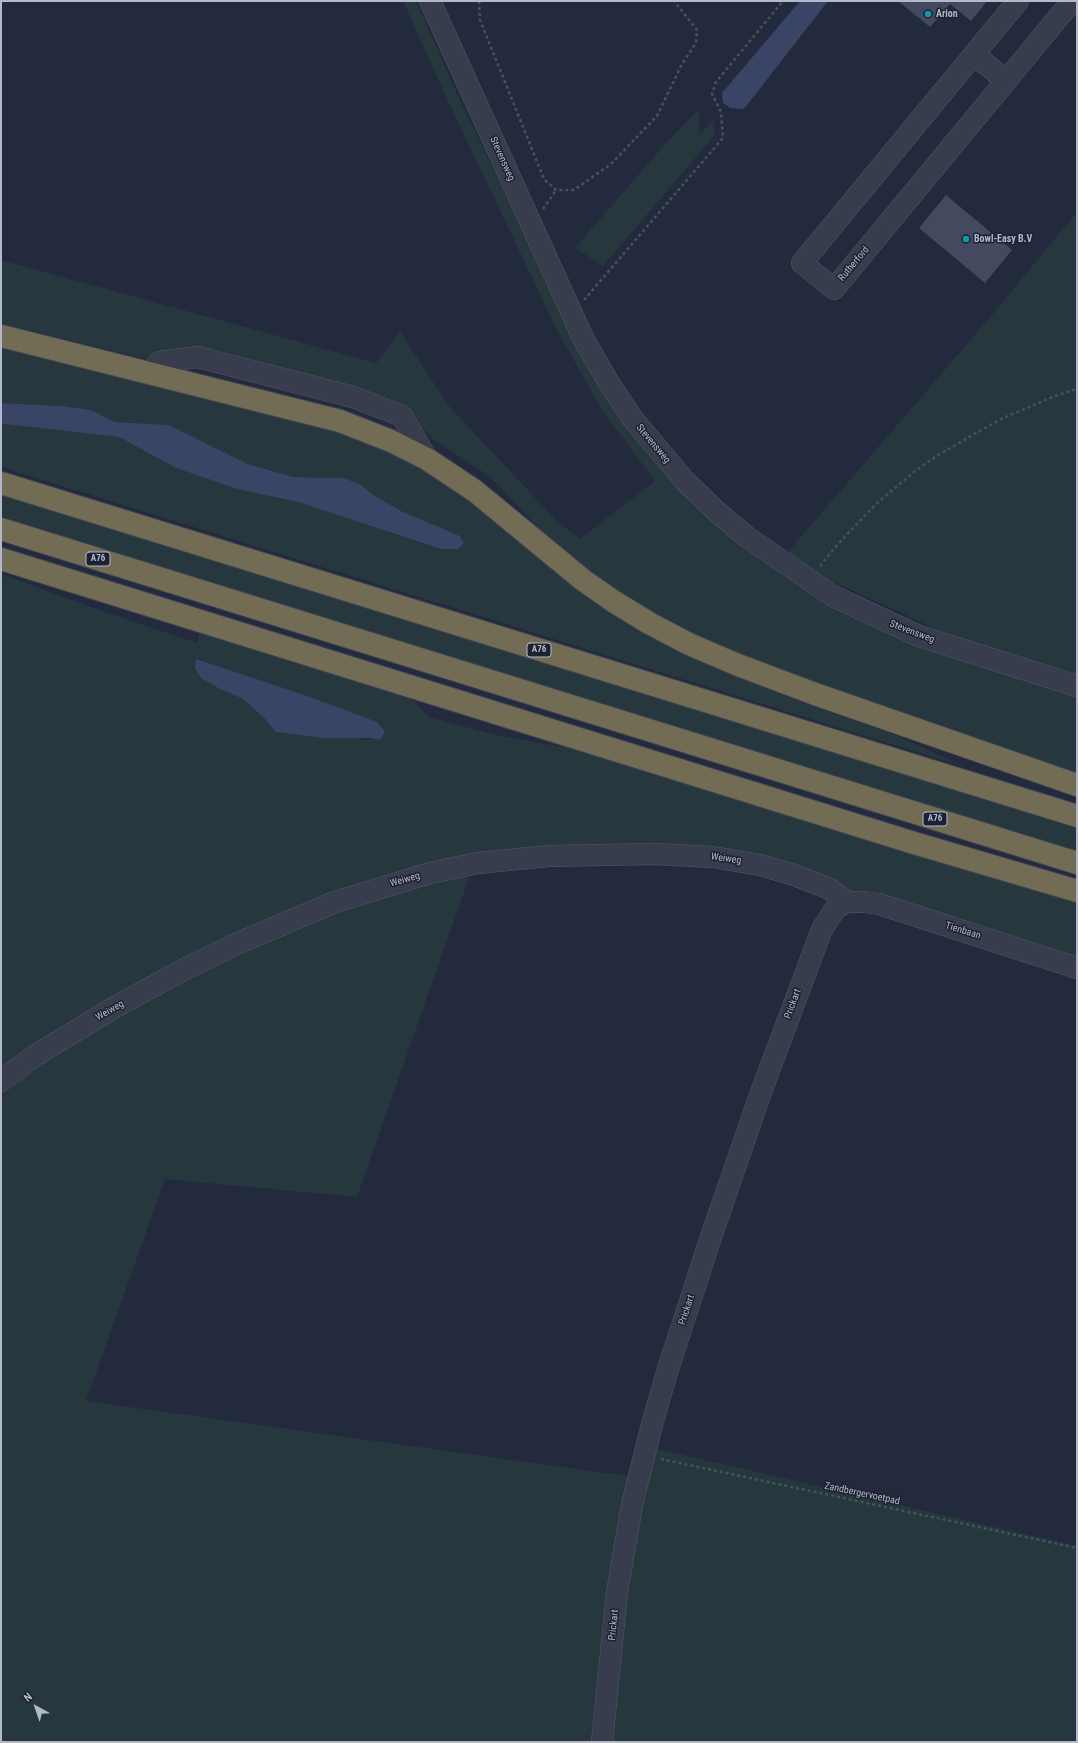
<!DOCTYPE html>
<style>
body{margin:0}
#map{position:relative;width:1078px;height:1743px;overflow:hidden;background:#242a3d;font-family:"Roboto Condensed",sans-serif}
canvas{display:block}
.frame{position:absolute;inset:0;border:2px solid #b4b8c8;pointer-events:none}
.north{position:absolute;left:16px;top:1687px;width:40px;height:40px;-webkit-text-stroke:3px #1d2232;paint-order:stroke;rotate:320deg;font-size:11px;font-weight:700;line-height:16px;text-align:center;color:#b4b8c8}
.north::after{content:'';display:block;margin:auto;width:14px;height:18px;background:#b4b8c8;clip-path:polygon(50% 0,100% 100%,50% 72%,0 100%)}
</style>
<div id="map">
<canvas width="1078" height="1743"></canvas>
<div class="frame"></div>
<div class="north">N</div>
</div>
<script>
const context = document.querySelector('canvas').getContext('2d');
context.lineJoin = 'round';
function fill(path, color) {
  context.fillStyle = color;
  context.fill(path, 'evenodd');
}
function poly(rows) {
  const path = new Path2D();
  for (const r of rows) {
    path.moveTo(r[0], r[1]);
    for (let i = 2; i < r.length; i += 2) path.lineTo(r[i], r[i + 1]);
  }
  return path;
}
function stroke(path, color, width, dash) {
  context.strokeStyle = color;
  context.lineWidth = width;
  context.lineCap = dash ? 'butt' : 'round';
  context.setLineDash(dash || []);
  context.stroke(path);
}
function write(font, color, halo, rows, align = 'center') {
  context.font = font + ' "Roboto Condensed",sans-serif';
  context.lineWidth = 3;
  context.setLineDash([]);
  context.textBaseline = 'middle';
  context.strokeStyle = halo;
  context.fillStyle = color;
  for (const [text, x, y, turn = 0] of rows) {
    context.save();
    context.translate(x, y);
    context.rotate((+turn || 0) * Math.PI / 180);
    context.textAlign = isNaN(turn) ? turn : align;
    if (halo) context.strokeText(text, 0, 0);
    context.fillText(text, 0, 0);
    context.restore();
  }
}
fill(poly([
 [403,1,416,1,458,96,515,213,634,435,663,472,701,508,805,588,1077,692,1077,773,881,707,746,657,678,627,626,597,553,543,489,476,433,439,404,408,362,389,214,349,200,349,196,354,142,358,1,323,1,260,376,363,400,332,449,406,556,520,580,539,655,481,603,412,556,328,448,101],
 [699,109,699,135,714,120,714,136,603,266,575,248,666,143],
 [1077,212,1077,675,942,633,898,611,810,572,786,554,992,315],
 [1,344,343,430,405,452,668,645,733,676,815,707,898,736,965,767,1,467,1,422,4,424,119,437,176,468,237,489,298,502,441,549,460,536,401,511,375,496,358,483,343,478,293,477,248,464,206,443,141,423,115,422,90,410,61,406,1,403],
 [1,487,1077,829,1077,854,1,516],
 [1,574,94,608,197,643,200,632,408,694,429,717,496,735,601,754,739,799,1077,903,1077,965,888,905,813,877,623,849,351,890,1,1074],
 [196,659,299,693,380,740,276,732,265,719,250,705,241,698,222,690],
 [471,872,357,1197,165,1179,86,1401,628,1476,593,1742,1,1742,1,1092,60,1050,212,964,356,904],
 [653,1448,1077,1546,1077,1742,605,1742,623,1576]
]), '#26373e');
fill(poly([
 [800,1,828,1,744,109,731,108,723,103,722,93],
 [1,403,61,406,91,410,115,422,169,425,248,464,293,477,343,478,358,483,375,496,401,511,460,536,464,543,458,549,441,549,298,502,237,489,176,468,119,437,4,424,1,422],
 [196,659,299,693,377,722,385,732,380,740,370,738,324,738,276,732,265,719,250,705,241,698,222,690,202,679,195,669]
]), '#3a4465');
fill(poly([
 [898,1,987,1,971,21,950,4,930,27],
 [946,195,1012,250,985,283,919,228]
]), '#43495e');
const minor = poly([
 [430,1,584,340,609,383,633,419,685,481,715,510,747,537,833,596,919,636,1077,686],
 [1018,1,802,263,834,289,1072,1],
 [974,54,1006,81],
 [150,372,159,362,198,357,353,397,402,416,427,459],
 [1,1081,36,1055,115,1007,183,970,236,944,335,902,430,873,478,863,549,856,655,854,713,857,760,865,794,875,830,889,847,902],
 [602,1742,617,1593,624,1551,633,1500,653,1421,668,1369,711,1237,760,1095,822,929,836,908,847,902,866,902,879,904,1077,968]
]);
const highway = poly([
 [1,336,340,421,391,441,427,459,475,491,583,580,613,601,649,623,689,644,738,665,815,694,1077,785],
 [1,483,1077,816],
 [1,529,1077,863],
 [1,559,914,843,1077,891]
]);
stroke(minor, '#535868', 22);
stroke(highway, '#404555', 24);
stroke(poly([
 [479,1,480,20,544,179,556,190,574,190,611,164,657,116,682,64,696,43,697,30,674,1],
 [543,209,556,190],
 [584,300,723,138,721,112,712,94,716,82,783,1],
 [820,566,837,545,876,504,915,471,938,455,999,420,1055,396,1077,389],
 [661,1459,1077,1548]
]), '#44545b', 2.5, [3, 3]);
stroke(minor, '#383d4d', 21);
stroke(highway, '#736c55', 22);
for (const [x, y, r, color] of [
 [928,14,4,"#0f9aa8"],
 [966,239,4,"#0f9aa8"]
]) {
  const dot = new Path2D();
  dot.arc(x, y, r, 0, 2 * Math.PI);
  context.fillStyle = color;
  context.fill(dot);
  stroke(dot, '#1d2232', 1.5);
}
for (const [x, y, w] of [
 [98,559,24],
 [539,650,24],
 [935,819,24]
]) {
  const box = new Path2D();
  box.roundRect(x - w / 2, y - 7, w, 14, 3);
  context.fillStyle = '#1d2232';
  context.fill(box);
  stroke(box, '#b4b8c8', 1);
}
write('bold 9px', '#b4b8c8', null, [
 ["A76",98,559],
 ["A76",539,650],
 ["A76",935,819]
]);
write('bold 10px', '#b4b8c8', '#1d2232', [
 ["Arion",936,14],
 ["Bowl-Easy B.V",974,239]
], 'left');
write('10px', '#b4b8c8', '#1d2232', [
 ["Stevensweg",502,159,66],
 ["Rutherford",854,264,-50],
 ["Stevensweg",653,444,50],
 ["Stevensweg",912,632,21],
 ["Weiweg",726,859,8],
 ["Weiweg",405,880,-16],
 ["Tienbaan",963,931,17],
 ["Prickart",793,1004,-70],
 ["Weiweg",110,1011,-30],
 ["Prickart",687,1310,-72],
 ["Zandbergervoetpad",862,1494,12],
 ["Prickart",614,1625,-84]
]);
</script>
